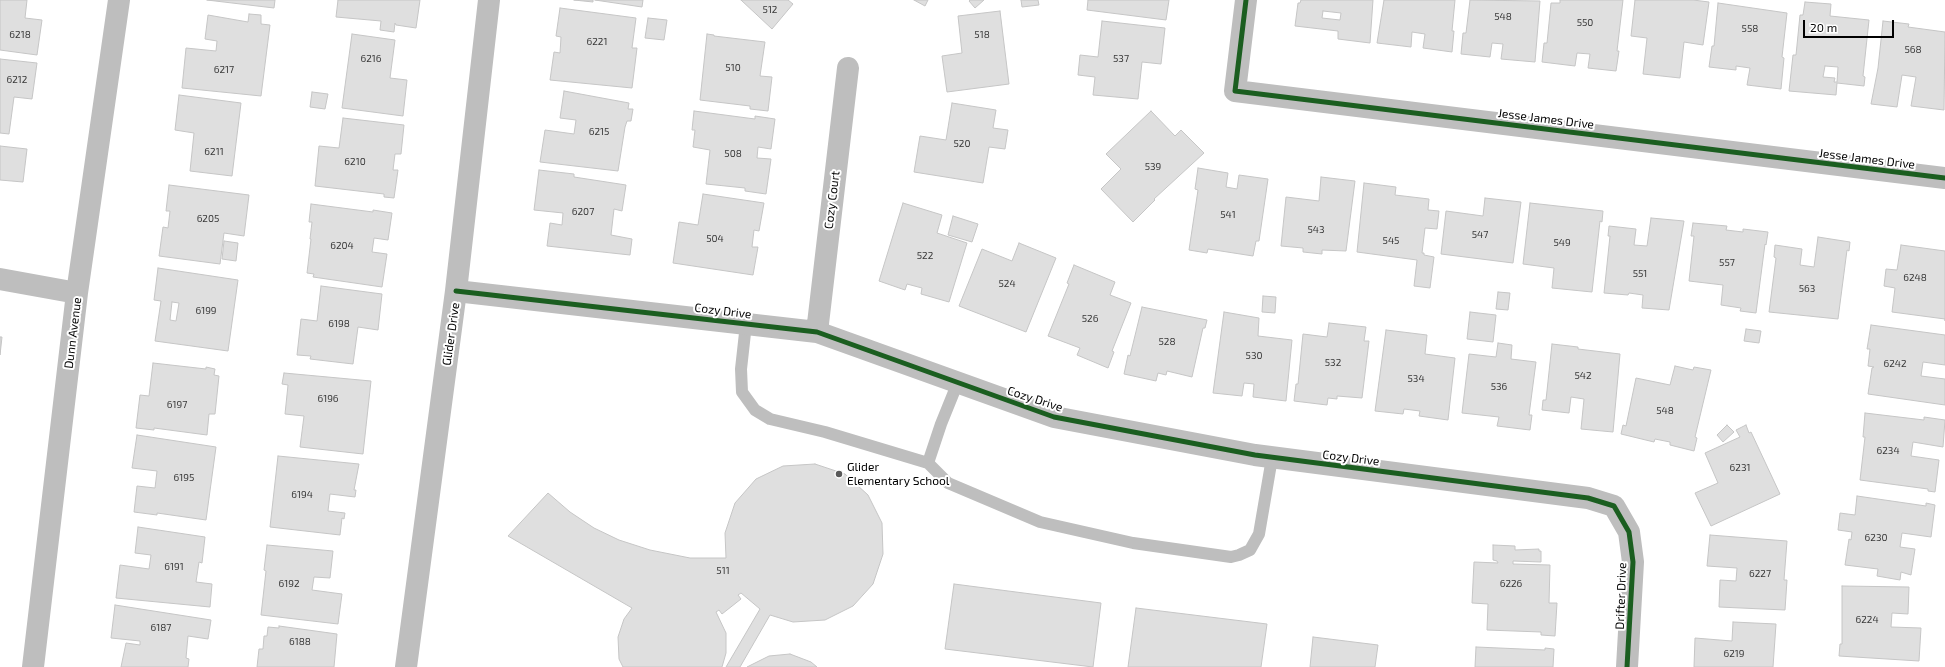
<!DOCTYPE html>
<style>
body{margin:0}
#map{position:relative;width:1945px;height:667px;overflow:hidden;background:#fff;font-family:"Exo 2",sans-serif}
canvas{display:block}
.scale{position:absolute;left:1803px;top:20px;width:91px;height:18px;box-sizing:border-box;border:2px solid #000;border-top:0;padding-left:5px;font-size:12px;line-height:14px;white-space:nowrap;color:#000;-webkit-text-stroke:3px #fff;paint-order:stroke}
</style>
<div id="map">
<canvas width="1945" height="667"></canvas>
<div class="scale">20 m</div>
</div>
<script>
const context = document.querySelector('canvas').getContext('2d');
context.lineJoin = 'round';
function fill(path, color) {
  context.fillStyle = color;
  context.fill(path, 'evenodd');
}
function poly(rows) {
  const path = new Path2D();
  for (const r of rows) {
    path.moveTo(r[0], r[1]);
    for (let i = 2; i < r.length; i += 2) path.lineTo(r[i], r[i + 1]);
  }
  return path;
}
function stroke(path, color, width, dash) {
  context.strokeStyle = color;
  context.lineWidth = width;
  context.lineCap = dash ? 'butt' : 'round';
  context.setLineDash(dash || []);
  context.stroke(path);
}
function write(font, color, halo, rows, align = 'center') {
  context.font = font + ' "Exo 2",sans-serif';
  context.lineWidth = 4;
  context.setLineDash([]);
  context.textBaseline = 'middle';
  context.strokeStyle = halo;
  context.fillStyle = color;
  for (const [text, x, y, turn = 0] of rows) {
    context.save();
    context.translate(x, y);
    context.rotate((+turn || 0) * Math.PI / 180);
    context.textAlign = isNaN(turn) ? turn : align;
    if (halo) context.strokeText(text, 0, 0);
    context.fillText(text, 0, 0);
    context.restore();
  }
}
const building = poly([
 [0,0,27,0,25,18,42,20,37,55,0,50,0,0],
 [207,0,275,0,274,8,207,0],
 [338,0,420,0,416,28,396,25,395,23,394,32,380,30,381,21,336,17,338,0],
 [574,0,593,0,593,2,574,0],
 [595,0,643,0,642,7,595,0],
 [741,0,788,0,793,4,772,29,741,0],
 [914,0,928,0,925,6,914,0],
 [970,0,984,0,975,8,969,1,970,0],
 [1021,0,1038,0,1039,5,1022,7,1021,0],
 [1088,0,1169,0,1166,20,1087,10,1088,0],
 [1301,0,1373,0,1370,43,1338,39,1338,31,1295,26,1298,3,1300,3,1301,0],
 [1323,11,1341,13,1340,20,1322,18,1323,11],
 [1384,0,1455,0,1452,31,1454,31,1452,52,1423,48,1425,34,1412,32,1411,47,1377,43,1384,0],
 [1470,0,1540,1,1535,62,1501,59,1503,44,1492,43,1490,57,1461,54,1463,33,1466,33,1470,0],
 [1560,0,1623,0,1617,51,1619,51,1616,71,1588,68,1590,54,1577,53,1575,66,1542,62,1544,43,1547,43,1551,3,1560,3,1560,0],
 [1635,0,1693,0,1709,2,1703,45,1684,42,1680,78,1643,74,1647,38,1631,36,1635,0],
 [1805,2,1831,4,1830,16,1869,20,1863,76,1865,77,1864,86,1837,83,1836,95,1789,91,1793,55,1796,55,1800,15,1803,15,1805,2],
 [1825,66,1838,67,1837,82,1834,82,1835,78,1823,77,1825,66],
 [1718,3,1787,13,1782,57,1784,58,1781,89,1747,85,1750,68,1736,66,1736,70,1709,67,1712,46,1714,46,1718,3],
 [560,8,636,18,632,48,637,48,632,88,550,80,554,52,560,53,561,37,556,36,560,8],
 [1000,11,1009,84,947,92,942,56,962,53,958,16,1000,11],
 [249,14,261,15,261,24,270,25,261,96,182,88,186,48,216,51,217,41,205,39,208,15,248,22,249,14],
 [648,18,667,20,664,40,645,38,648,18],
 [1102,21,1165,28,1161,64,1142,62,1138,99,1093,95,1095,77,1078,75,1080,55,1098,57,1102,21],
 [1883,21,1909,24,1908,27,1945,32,1944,110,1911,106,1916,77,1902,75,1897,107,1871,104,1878,68,1883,21],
 [352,34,395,40,390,78,407,80,403,116,342,108,352,34],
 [707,34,714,35,714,36,765,42,760,76,772,77,768,111,750,109,750,106,700,100,707,34],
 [0,59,37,63,32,99,14,97,9,134,0,133,0,59],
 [564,91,629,103,628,109,633,109,631,121,627,121,625,127,618,171,540,162,545,130,574,134,576,120,560,118,564,91],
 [312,92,328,94,325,109,310,107,312,92],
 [179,95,241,103,232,176,190,171,194,133,175,130,179,95],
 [952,103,996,110,993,128,1008,130,1005,149,989,147,983,183,914,172,920,136,946,140,952,103],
 [694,111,755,119,755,116,775,119,771,149,758,147,757,158,771,159,766,194,745,191,745,188,706,184,710,150,693,147,695,130,692,130,694,111],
 [1151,111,1175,136,1181,130,1204,153,1154,199,1155,200,1133,222,1101,189,1121,169,1106,154,1151,111],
 [343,118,404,125,401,154,395,154,393,170,398,170,394,198,384,197,384,194,315,186,319,146,339,148,343,118],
 [0,146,27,149,23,182,0,180,0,146],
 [1198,168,1228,173,1226,187,1237,189,1239,175,1268,179,1259,241,1256,241,1253,256,1208,249,1207,253,1189,250,1198,190,1195,189,1198,168],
 [539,170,574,174,574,177,626,185,622,211,614,209,611,235,632,239,630,255,547,246,550,223,562,225,563,213,534,210,539,170],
 [1321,177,1355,181,1346,251,1322,250,1322,254,1303,252,1303,248,1281,246,1286,197,1319,201,1321,177],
 [1364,183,1396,187,1395,195,1429,199,1428,210,1439,211,1437,229,1425,228,1422,253,1424,253,1424,255,1434,257,1430,288,1414,286,1417,260,1357,252,1364,183],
 [169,185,249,195,244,236,224,233,220,264,159,256,163,227,168,228,170,211,166,211,169,185],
 [703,194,764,203,759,231,754,230,752,247,758,247,753,275,673,263,679,222,698,225,703,194],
 [1485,198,1521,202,1513,263,1441,254,1446,211,1483,216,1485,198],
 [903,203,942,215,937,233,967,243,949,302,921,294,922,288,907,284,905,290,879,281,903,203],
 [1530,203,1603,211,1602,222,1600,221,1592,292,1552,288,1554,268,1523,264,1530,203],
 [311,204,373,212,373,210,392,213,388,240,374,238,372,252,387,254,382,287,313,277,314,274,307,273,311,239,310,239,312,222,309,222,311,204],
 [953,216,978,224,972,242,948,235,953,216],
 [1651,218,1684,221,1669,310,1642,308,1643,295,1629,293,1628,295,1604,293,1610,236,1608,236,1609,226,1636,229,1634,245,1647,246,1651,218],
 [1693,223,1727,226,1726,230,1743,232,1743,229,1768,232,1766,245,1765,244,1756,313,1740,311,1741,308,1721,305,1723,285,1689,281,1694,236,1691,236,1693,223],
 [1818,237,1850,242,1849,251,1847,250,1838,319,1769,312,1776,258,1774,257,1775,245,1802,249,1800,265,1814,267,1818,237],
 [224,241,238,243,236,261,222,259,224,241],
 [1019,243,1056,258,1026,332,959,306,982,249,1012,261,1019,243],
 [1901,245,1945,251,1945,321,1945,319,1892,312,1895,288,1884,286,1886,269,1897,270,1901,245],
 [1074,265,1115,282,1110,295,1131,303,1112,351,1114,352,1108,368,1077,355,1080,348,1048,336,1069,284,1067,283,1074,265],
 [158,268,238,280,228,351,155,341,161,301,154,300,158,268],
 [172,302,179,303,176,321,170,320,172,302],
 [321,286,382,294,378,330,358,327,353,364,310,359,311,356,297,355,301,319,317,321,321,286],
 [1498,292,1510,293,1508,310,1496,309,1498,292],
 [1263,296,1276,297,1275,313,1262,312,1263,296],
 [1142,307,1207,320,1205,328,1203,328,1192,377,1167,371,1166,375,1158,373,1156,381,1124,374,1128,355,1130,356,1142,307],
 [1224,312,1259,318,1258,336,1292,340,1286,401,1253,397,1254,384,1244,383,1242,396,1213,393,1224,312],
 [1470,312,1496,315,1493,342,1467,339,1470,312],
 [1329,323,1366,327,1364,341,1369,341,1362,398,1337,396,1337,399,1328,398,1327,405,1294,401,1296,384,1298,384,1303,334,1327,337,1329,323],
 [1871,325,1945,335,1945,365,1923,362,1921,376,1945,379,1945,405,1868,394,1872,368,1874,367,1868,366,1870,349,1867,349,1871,325],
 [1746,329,1761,331,1759,343,1744,341,1746,329],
 [1386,330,1427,335,1425,354,1455,358,1448,420,1419,416,1420,411,1404,409,1403,414,1375,411,1386,330],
 [0,337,2,337,0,355,0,337],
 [1498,343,1512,345,1511,359,1536,362,1529,415,1532,415,1530,430,1497,426,1499,417,1462,413,1469,354,1496,357,1498,343],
 [1552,344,1578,347,1578,349,1620,354,1613,432,1581,429,1584,399,1571,397,1569,413,1542,410,1543,400,1546,400,1552,344],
 [153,363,206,369,206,367,215,369,214,375,219,376,215,414,209,414,207,435,154,428,154,430,136,428,140,395,149,396,153,363],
 [1675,366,1693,370,1694,367,1711,370,1695,437,1697,438,1694,451,1670,445,1670,442,1655,439,1654,442,1621,434,1623,425,1626,426,1636,378,1670,385,1675,366],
 [284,373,371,381,363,454,300,447,304,416,285,414,288,385,282,384,284,373],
 [1865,413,1924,420,1924,417,1945,420,1943,447,1913,442,1911,456,1939,460,1935,492,1928,491,1928,489,1860,480,1865,437,1863,437,1865,413],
 [1727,425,1734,432,1723,442,1717,435,1727,425],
 [1746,425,1749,433,1751,432,1780,494,1711,526,1695,493,1718,483,1705,453,1740,437,1736,430,1746,425],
 [137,435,216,447,206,520,157,513,157,515,134,512,137,486,155,488,157,471,132,468,137,435],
 [278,456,359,464,354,490,356,490,355,497,330,494,328,511,345,513,344,519,342,518,340,535,270,527,278,456],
 [815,464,845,474,868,495,882,523,883,554,873,584,853,606,825,620,793,622,770,615,740,667,726,667,760,609,741,593,738,595,741,599,722,614,719,610,716,612,726,633,726,653,722,667,623,667,619,659,618,637,624,619,632,608,508,536,548,493,570,512,594,528,619,540,650,550,690,558,726,558,725,533,735,503,756,479,783,466,815,464],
 [1857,496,1926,506,1926,503,1935,505,1931,537,1902,533,1900,547,1915,549,1911,575,1901,572,1900,580,1877,576,1878,569,1845,565,1849,539,1851,540,1852,532,1838,530,1840,513,1855,515,1857,496],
 [138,527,205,537,202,563,199,562,196,582,212,584,210,607,116,598,120,565,149,569,151,555,135,553,138,527],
 [1710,535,1787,541,1784,580,1787,580,1785,610,1719,607,1720,580,1736,581,1737,568,1707,566,1710,535],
 [267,545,333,551,330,578,314,577,312,590,342,594,338,624,261,615,266,571,264,570,267,545],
 [1493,545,1515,546,1515,550,1539,549,1539,551,1541,551,1541,562,1513,561,1513,564,1550,565,1549,603,1557,603,1555,636,1541,635,1541,632,1487,630,1488,604,1472,603,1474,562,1498,563,1497,561,1493,560,1493,545],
 [954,584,1101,603,1093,667,945,649,954,584],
 [1842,586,1909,587,1908,614,1892,613,1891,627,1921,628,1919,661,1839,656,1840,644,1842,644,1842,586],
 [115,605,211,620,208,639,188,636,186,658,189,659,188,667,121,667,126,643,140,645,140,641,111,638,115,605],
 [1136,608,1267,624,1261,667,1128,667,1136,608],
 [1733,622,1776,624,1773,667,1694,667,1695,638,1732,641,1733,622],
 [279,626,337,634,334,667,257,667,259,649,263,649,264,636,267,636,268,627,279,628,279,626],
 [1313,637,1378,645,1375,667,1310,667,1313,637],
 [1476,647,1545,650,1545,648,1554,649,1553,667,1475,667,1476,647],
 [790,654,811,662,817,667,747,667,769,656,790,654]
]);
fill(building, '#dfdfdf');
stroke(building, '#c6c6c6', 1);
stroke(poly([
 [746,324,741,369,742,392,755,410,770,419,825,432,928,463],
 [958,382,941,424,928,463,948,483,1040,522,1133,543,1231,557,1239,555,1250,550,1259,534,1272,458]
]), '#bebebe', 12);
stroke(poly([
 [1246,0,1235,91,1945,178],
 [0,279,77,293],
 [456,291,817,332,1054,417,1255,455,1588,498,1614,506,1629,532,1633,562,1627,667],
 [817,332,848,68],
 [33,667,77,293,119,0],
 [406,667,456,291,489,0]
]), '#bebebe', 22);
stroke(poly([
 [1246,0,1235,91,1945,178],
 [456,291,817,332,1054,417,1255,455,1588,498,1614,506,1629,532,1633,562,1627,667]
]), '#1b5e20', 5);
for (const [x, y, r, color] of [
 [839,474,4,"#595959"]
]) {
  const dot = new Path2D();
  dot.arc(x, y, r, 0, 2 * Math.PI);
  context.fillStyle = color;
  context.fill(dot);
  stroke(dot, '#fff', 1.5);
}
write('10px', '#383838', null, [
 ["512",770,10],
 ["548",1503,17],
 ["550",1585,23],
 ["558",1750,29],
 ["6218",20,35],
 ["518",982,35],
 ["6221",597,42],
 ["568",1913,50],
 ["6216",371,59],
 ["537",1121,59],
 ["510",733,68],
 ["6217",224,70],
 ["6212",17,80],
 ["6215",599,132],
 ["520",962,144],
 ["6211",214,152],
 ["508",733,154],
 ["6210",355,162],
 ["539",1153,167],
 ["6207",583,212],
 ["541",1228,215],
 ["6205",208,219],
 ["543",1316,230],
 ["547",1480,235],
 ["504",715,239],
 ["545",1391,241],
 ["549",1562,243],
 ["6204",342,246],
 ["522",925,256],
 ["557",1727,263],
 ["551",1640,274],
 ["6248",1915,278],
 ["524",1007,284],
 ["563",1807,289],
 ["6199",206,311],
 ["526",1090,319],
 ["6198",339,324],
 ["528",1167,342],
 ["530",1254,356],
 ["532",1333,363],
 ["6242",1895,364],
 ["542",1583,376],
 ["534",1416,379],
 ["536",1499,387],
 ["6196",328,399],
 ["6197",177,405],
 ["548",1665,411],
 ["6234",1888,451],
 ["6231",1740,468],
 ["6195",184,478],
 ["6194",302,495],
 ["6230",1876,538],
 ["6191",174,567],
 ["511",723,571],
 ["6227",1760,574],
 ["6192",289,584],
 ["6226",1511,584],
 ["6224",1867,620],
 ["6187",161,628],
 ["6188",300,642],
 ["6219",1734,654]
]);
write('12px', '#000', '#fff', [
 ["Jesse James Drive",1546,119,7],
 ["Jesse James Drive",1867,159,7],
 ["Cozy Court",832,200,-83],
 ["Cozy Drive",723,311,7],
 ["Dunn Avenue",73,333,-83],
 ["Glider Drive",451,334,-82],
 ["Cozy Drive",1035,399,18],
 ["Cozy Drive",1351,458,7],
 ["Drifter Drive",1621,596,-88]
]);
write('12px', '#000', '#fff', [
 ["Glider",847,467],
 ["Elementary School",847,481]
], 'left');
</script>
